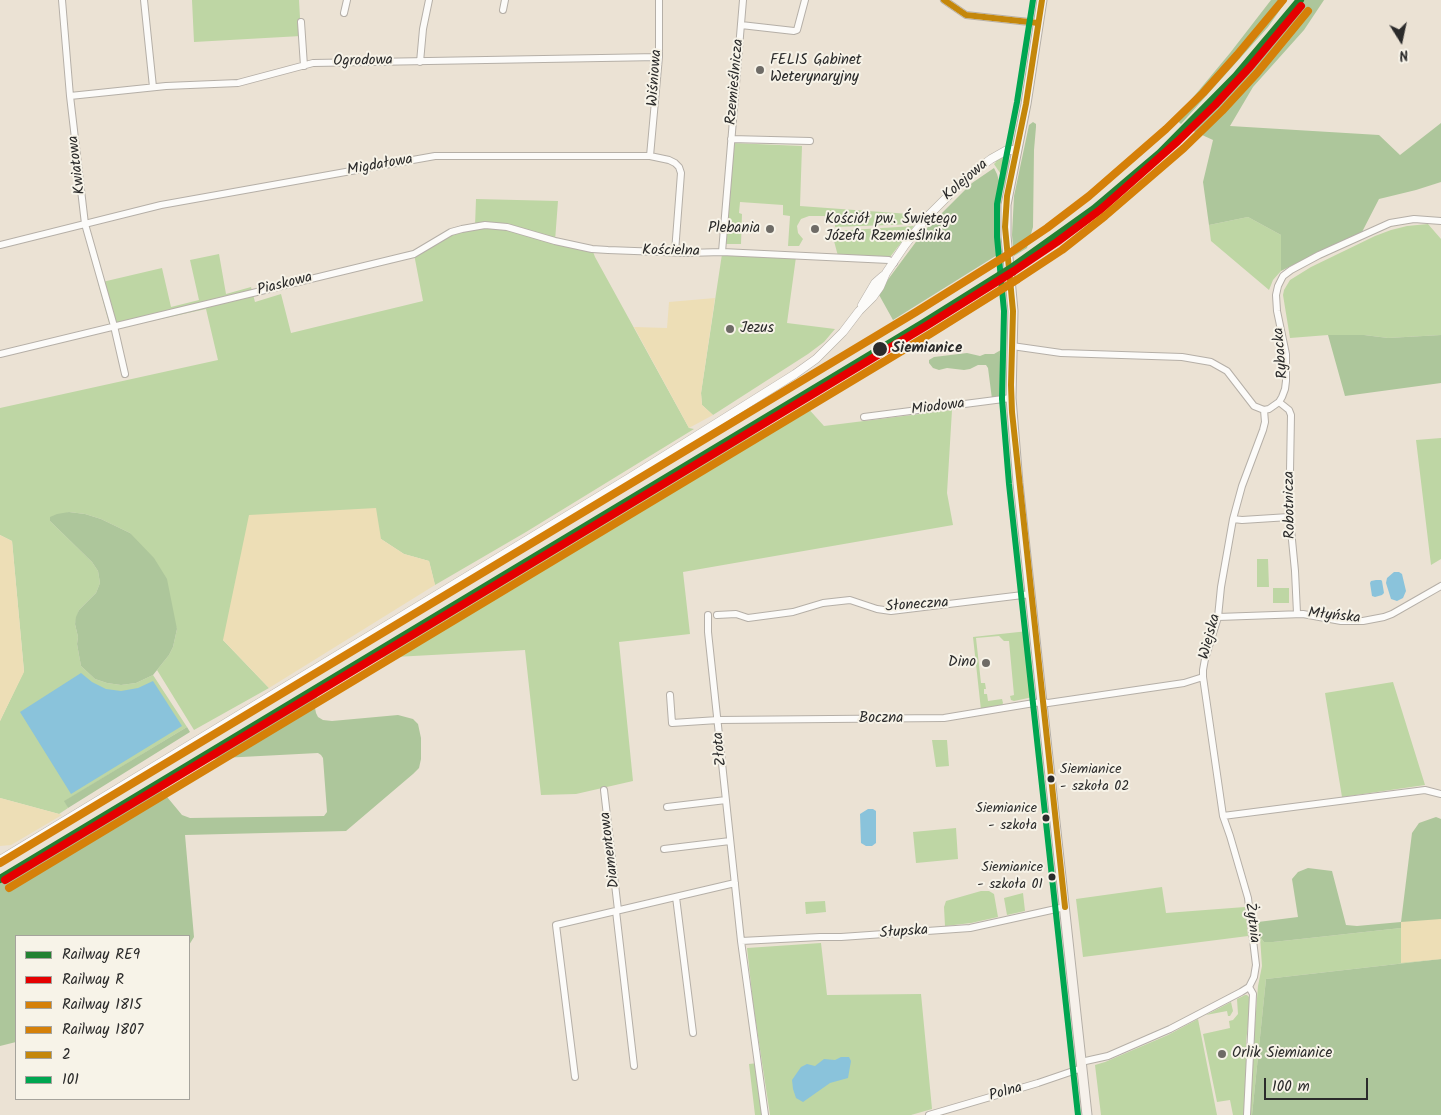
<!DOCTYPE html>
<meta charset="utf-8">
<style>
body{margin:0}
#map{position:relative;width:1441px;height:1115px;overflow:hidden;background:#ebe2d4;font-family:Kalam,sans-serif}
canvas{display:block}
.legend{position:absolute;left:15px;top:935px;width:175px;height:165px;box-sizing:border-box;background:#f7f3e8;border:1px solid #a5a39c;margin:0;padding:6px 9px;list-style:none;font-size:15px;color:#2b2b2b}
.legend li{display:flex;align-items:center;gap:10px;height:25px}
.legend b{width:25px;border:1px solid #a5a39c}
.north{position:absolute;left:1376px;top:15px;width:50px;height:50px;-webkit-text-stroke:4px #f7f3e8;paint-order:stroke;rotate:170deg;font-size:14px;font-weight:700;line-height:20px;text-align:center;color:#2b2b2b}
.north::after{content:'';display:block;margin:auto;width:18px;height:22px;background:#2b2b2b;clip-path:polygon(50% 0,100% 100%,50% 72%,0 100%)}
.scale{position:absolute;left:1264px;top:1078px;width:104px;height:22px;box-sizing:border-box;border:2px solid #2b2b2b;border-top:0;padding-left:6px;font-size:15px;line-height:18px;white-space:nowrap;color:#2b2b2b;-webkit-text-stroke:4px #f7f3e8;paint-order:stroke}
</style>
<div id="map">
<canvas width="1441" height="1115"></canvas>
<ul class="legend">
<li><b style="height:6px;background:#238132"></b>Railway RE9</li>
<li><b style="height:6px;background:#e50000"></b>Railway R</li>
<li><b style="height:6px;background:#d58009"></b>Railway 1815</li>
<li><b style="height:6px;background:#d58009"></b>Railway 1807</li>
<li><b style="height:6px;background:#c4870b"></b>2</li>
<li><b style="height:6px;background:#00a651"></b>101</li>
</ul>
<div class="north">N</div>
<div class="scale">100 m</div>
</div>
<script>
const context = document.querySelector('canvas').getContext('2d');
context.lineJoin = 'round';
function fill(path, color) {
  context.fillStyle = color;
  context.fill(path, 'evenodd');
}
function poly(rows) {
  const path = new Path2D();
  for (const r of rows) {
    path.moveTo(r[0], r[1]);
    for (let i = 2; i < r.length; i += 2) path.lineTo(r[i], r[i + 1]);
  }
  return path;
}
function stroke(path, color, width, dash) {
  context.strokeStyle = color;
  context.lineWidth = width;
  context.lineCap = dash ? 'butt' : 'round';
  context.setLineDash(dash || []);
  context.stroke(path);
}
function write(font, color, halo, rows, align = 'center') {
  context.font = font + ' Kalam,sans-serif';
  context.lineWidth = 4;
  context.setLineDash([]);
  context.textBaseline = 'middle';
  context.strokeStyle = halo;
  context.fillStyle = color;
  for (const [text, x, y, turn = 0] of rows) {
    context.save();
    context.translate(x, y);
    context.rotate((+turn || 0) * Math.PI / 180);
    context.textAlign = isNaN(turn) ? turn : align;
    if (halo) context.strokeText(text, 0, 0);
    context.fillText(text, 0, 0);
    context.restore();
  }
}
fill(poly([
 [192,0,299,0,301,36,194,42],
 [733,143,802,146,800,206,923,215,916,224,835,227,835,220,824,216,809,216,801,219,797,226,798,233,803,239,799,246,788,246,790,216,783,215,783,205,740,202,739,213,742,214,741,244,725,244],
 [1003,157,1008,158,1010,162,1004,191,1000,173,994,164,996,162,995,160],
 [476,199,558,201,555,241,592,249,595,257,689,428,694,429,526,532,435,585,429,561,404,554,381,539,223,640,269,688,194,730,157,670,169,655,173,647,177,629,130,533,101,519,85,514,69,512,50,521,92,562,98,571,100,583,96,593,79,610,75,624,78,637,77,644,81,666,95,679,107,683,121,685,136,683,153,675,187,727,65,801,68,808,59,814,0,798,0,721,24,671,12,541,0,535,0,408,218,360,206,309,111,330,98,283,162,268,171,307,199,300,190,260,219,254,226,294,251,287,255,302,281,294,291,333,423,301,414,254,435,240,475,226],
 [1248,217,1281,235,1281,271,1273,280,1269,290,1211,241,1209,225],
 [1428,224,1441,239,1441,335,1388,338,1364,335,1328,335,1290,338,1283,295,1284,290,1290,280,1311,267,1375,236,1391,230,1407,226],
 [914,226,890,257,838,256,834,241,834,231],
 [722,254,796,257,787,323,835,329,824,342,808,354,713,415,702,405,701,393],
 [806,406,824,426,952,410,947,493,953,525,683,572,690,634,619,642,633,781,576,794,541,795,525,650,376,658,638,498],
 [1441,438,1441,559,1431,565,1416,440],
 [1257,559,1268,559,1269,587,1257,587],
 [1289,588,1289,603,1273,603,1273,588],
 [1028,631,1035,696,1033,697,1014,701,1011,700,1010,696,1014,695,1009,641,1004,641,999,636,976,638,981,683,985,683,986,689,984,689,984,694,987,694,988,701,1002,699,1003,703,1002,705,998,707,981,710,973,637],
 [1393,682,1425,785,1342,797,1325,693],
 [932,740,947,740,949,766,936,767],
 [956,828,958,859,916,863,913,832],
 [1162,887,1166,913,1245,907,1248,936,1083,957,1076,899],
 [981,891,989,891,994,894,998,917,971,923,945,926,944,907,946,901],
 [1023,893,1025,911,1007,915,1004,898],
 [825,901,826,912,806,914,805,902],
 [1417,926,1402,934,1401,943,1441,959,1266,979,1252,1115,1249,1115,1252,1062,1258,986,1262,966,1260,937,1264,942,1273,942,1401,928],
 [821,943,827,995,921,994,932,1109,911,1115,770,1115,753,1003,747,948],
 [1245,995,1247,995,1251,999,1246,1042,1246,1115,1233,1115,1230,1100,1217,1102,1203,1034,1230,1028,1229,1021,1233,1020,1238,1014,1237,999],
 [1231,1002,1233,1011,1230,1016,1228,1016,1227,1011,1206,1015],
 [1198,1019,1217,1115,1101,1115,1095,1065,1105,1062,1168,1035],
 [758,1063,765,1115,755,1115,749,1064]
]), '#bed6a4');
fill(poly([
 [1271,0,1287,0,1268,27,1181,124,1175,119,1230,53],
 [1304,0,1324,0,1304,30,1253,87,1230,126,1379,135,1400,155,1441,123,1441,182,1416,190,1379,199,1362,232,1321,251,1281,271,1281,235,1248,217,1209,225,1203,182,1213,140,1189,129,1236,83],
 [1033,122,1036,124,1036,127,1034,150,1033,227,1027,248,1014,256,1012,235,1014,196,1029,125],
 [994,168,997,174,1002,191,999,224,1002,252,893,320,878,293,924,231,972,183],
 [1328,335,1364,335,1388,338,1441,335,1441,383,1345,396],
 [1006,347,1004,397,992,399,988,368,986,365,978,365,970,369,964,370,947,368,939,370,933,368,929,363,929,360,934,357,967,353,980,356,985,354,994,354],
 [69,512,85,514,101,519,130,533,154,558,167,579,177,629,173,647,169,655,153,675,136,683,121,685,107,683,95,679,81,666,77,644,78,637,75,624,76,617,79,610,96,593,100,583,98,571,92,562,50,521,50,517,57,514],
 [322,690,317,697,315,708,316,713,318,717,323,720,332,721,398,715,413,719,418,724,421,738,421,759,419,768,413,774,346,831,185,835,194,937,189,945,189,936,16,936,16,1042,0,1046,0,883,158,786,212,756],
 [318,753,321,755,323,758,327,812,324,816,190,818,182,815,158,786,213,759,222,758],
 [187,727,190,732,68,808,64,801],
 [1436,817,1441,819,1441,922,1401,928,1273,942,1264,942,1260,937,1258,922,1298,917,1292,879,1298,872,1308,868,1332,871,1346,925,1357,926,1401,922,1412,833,1419,823],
 [1441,959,1441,1115,1252,1115,1266,979]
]), '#adc69b');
fill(poly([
 [715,298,701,393,702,405,713,415,689,428,634,327,667,328,669,302],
 [376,508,381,539,404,554,429,561,435,585,269,688,223,640,249,515],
 [0,535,12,541,24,672,0,721],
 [0,798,59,814,62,815,11,845,0,846],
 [1441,919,1441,959,1401,963,1401,922]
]), '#eddeb6');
fill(poly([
 [1394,572,1399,572,1402,574,1406,591,1403,598,1397,601,1391,599,1386,583,1387,578],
 [1376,580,1381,580,1382,581,1384,593,1382,595,1375,597,1372,596,1370,583,1371,581],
 [81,673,92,682,106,689,121,691,138,688,153,681,182,726,71,794,20,712],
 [868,809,873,809,876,811,876,843,872,846,866,846,861,843,860,814],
 [841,1057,849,1057,851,1061,848,1078,830,1083,803,1102,796,1098,793,1089,792,1080,801,1067,807,1064,815,1066,824,1059,835,1060]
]), '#8ac3db');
const minor = poly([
 [62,0,70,96,85,224,114,326,125,374],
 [144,0,153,87],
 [944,0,966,15,1038,23],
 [503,10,505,0],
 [344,13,347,0],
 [301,22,304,66],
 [741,25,794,31,797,30,805,0],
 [420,62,423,29,429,0],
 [70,96,166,86,238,83,313,63,659,57],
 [731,139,810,141],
 [650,156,659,57,659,0],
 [0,245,161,205,435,156,650,156,669,160,675,163,679,167,681,173,675,252],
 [722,252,743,0],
 [1012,346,1061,353,1182,357,1211,362,1227,371,1254,406,1264,410,1269,409,1279,402,1282,397,1285,389,1286,381,1286,354,1277,311,1276,295,1278,286,1283,276,1291,270,1319,255,1390,223,1414,219,1441,221],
 [0,354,414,254,451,232,462,229,485,225,507,227,555,241,592,249,608,250,687,253,722,252,889,260,894,263],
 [1279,402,1289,410,1291,415,1290,471,1289,509,1295,571,1297,613],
 [864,417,1011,398],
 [1233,519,1242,520,1289,517],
 [708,615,708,632,741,941,765,1115],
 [717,615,736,614,748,618,793,612,823,603,850,600,877,609,891,611,1031,594],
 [1218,617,1303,614,1341,621,1363,621,1384,617,1392,614,1441,586],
 [670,695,672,723,718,720,944,718,1028,704,1042,702,1048,703,1184,683,1203,677,1203,670,1205,659,1218,617,1221,587,1233,519,1242,486,1263,430,1265,422,1264,410],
 [604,790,618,910],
 [667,807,726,800],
 [1223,816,1425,790,1441,794],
 [664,849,730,841],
 [676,897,693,1033],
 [616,911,634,1066],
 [741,941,820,937,841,937,970,928,1065,907],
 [1081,1062,1108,1056,1170,1029,1241,992,1249,987,1254,977,1256,965,1248,898,1230,836,1223,816,1203,677],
 [575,1077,556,925,735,883],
 [929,1115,1038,1083,1082,1068],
 [1247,1115,1253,994,1249,987]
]);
const tertiary = poly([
 [862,305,875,283,883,276],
 [0,860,629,478,795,374,816,359,843,332,859,311,873,297,880,287,886,273,905,245,927,217,968,176,991,159,1007,150,1017,150]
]);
const secondary = poly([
 [1042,0,1026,104,1006,205,1006,236,1013,311,1011,398,1018,483,1087,1115]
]);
stroke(minor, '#b5afa7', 8);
stroke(tertiary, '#b5afa7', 9);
stroke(secondary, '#b5afa7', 11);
stroke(minor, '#fcfbf9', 6);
stroke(tertiary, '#fcfbf9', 8);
stroke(secondary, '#f6f1eb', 9);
stroke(poly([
 [944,0,966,15,1038,23],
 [1042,0,1026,104,1007,196,1005,227,1013,311,1011,385,1012,412,1065,907]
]), '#c4870b', 6);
stroke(poly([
 [1033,0,1017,102,997,204,997,237,1004,311,1002,399,1009,484,1078,1115]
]), '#00a651', 6);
stroke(poly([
 [0,879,922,324,1010,269,1094,209,1160,153,1236,76,1300,0]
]), '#238132', 8);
stroke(poly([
 [5,880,926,326,1014,271,1057,242,1100,210,1178,141,1215,105,1250,67,1301,6]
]), '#e50000', 8);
stroke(poly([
 [0,863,916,312,1004,257,1047,228,1089,196,1166,129,1203,93,1237,55,1283,0]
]), '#d58009', 8);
stroke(poly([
 [9,888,930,334,1018,279,1062,250,1105,216,1184,148,1222,111,1257,73,1308,11]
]), '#d58009', 8);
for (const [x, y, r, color] of [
 [760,70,5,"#6e6b66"],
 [770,229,5,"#6e6b66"],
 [815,229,5,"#6e6b66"],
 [730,329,5,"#6e6b66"],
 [880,349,8,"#2b2b2b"],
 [986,663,5,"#6e6b66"],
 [1051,779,4.5,"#2b2b2b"],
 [1046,818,4.5,"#2b2b2b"],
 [1052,877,4.5,"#2b2b2b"],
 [1222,1054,5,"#6e6b66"]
]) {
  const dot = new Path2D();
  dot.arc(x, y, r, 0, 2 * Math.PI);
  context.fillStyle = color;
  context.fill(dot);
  stroke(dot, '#f7f3e8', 2);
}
write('14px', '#2b2b2b', '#f7f3e8', [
 ["Siemianice",1060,771,"left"],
 ["- szkoła 02",1060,788,"left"],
 ["Siemianice",1037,810],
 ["- szkoła",1037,827],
 ["Siemianice",1043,869],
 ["- szkoła 01",1043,886]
], 'right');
write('15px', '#2b2b2b', '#f7f3e8', [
 ["FELIS Gabinet",770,61],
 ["Weterynaryjny",770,78],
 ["Kościół pw. Świętego",825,220],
 ["Józefa Rzemieślnika",825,237],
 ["Plebania",760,229,"right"],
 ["Jezus",740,329],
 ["Dino",976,663,"right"],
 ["Orlik Siemianice",1232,1054]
], 'left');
write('15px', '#2b2b2b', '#f7f3e8', [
 ["Ogrodowa",363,62,-1],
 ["Wiśniowa",656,78,-86],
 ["Rzemieślnicza",736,82,-85],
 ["Kwiatowa",78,165,-97],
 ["Migdałowa",380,166,-10],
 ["Kolejowa",966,181,-41],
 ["Kościelna",671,252,1],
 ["Piaskowa",285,285,-14],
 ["Rybacka",1282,353,-95],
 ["Miodowa",938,408,-7],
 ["Robotnicza",1291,505,-91],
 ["Słoneczna",917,606,-4],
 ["Młyńska",1334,617,6],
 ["Wiejska",1211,637,-75],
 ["Boczna",881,719],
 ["Złota",721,749,-96],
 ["Diamentowa",611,850,-97],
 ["Żytnia",1251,923,83],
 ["Słupska",904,933,-4],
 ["Polna",1006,1093,-16]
]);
write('bold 15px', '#2b2b2b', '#f7f3e8', [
 ["Siemianice",892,349]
], 'left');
</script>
